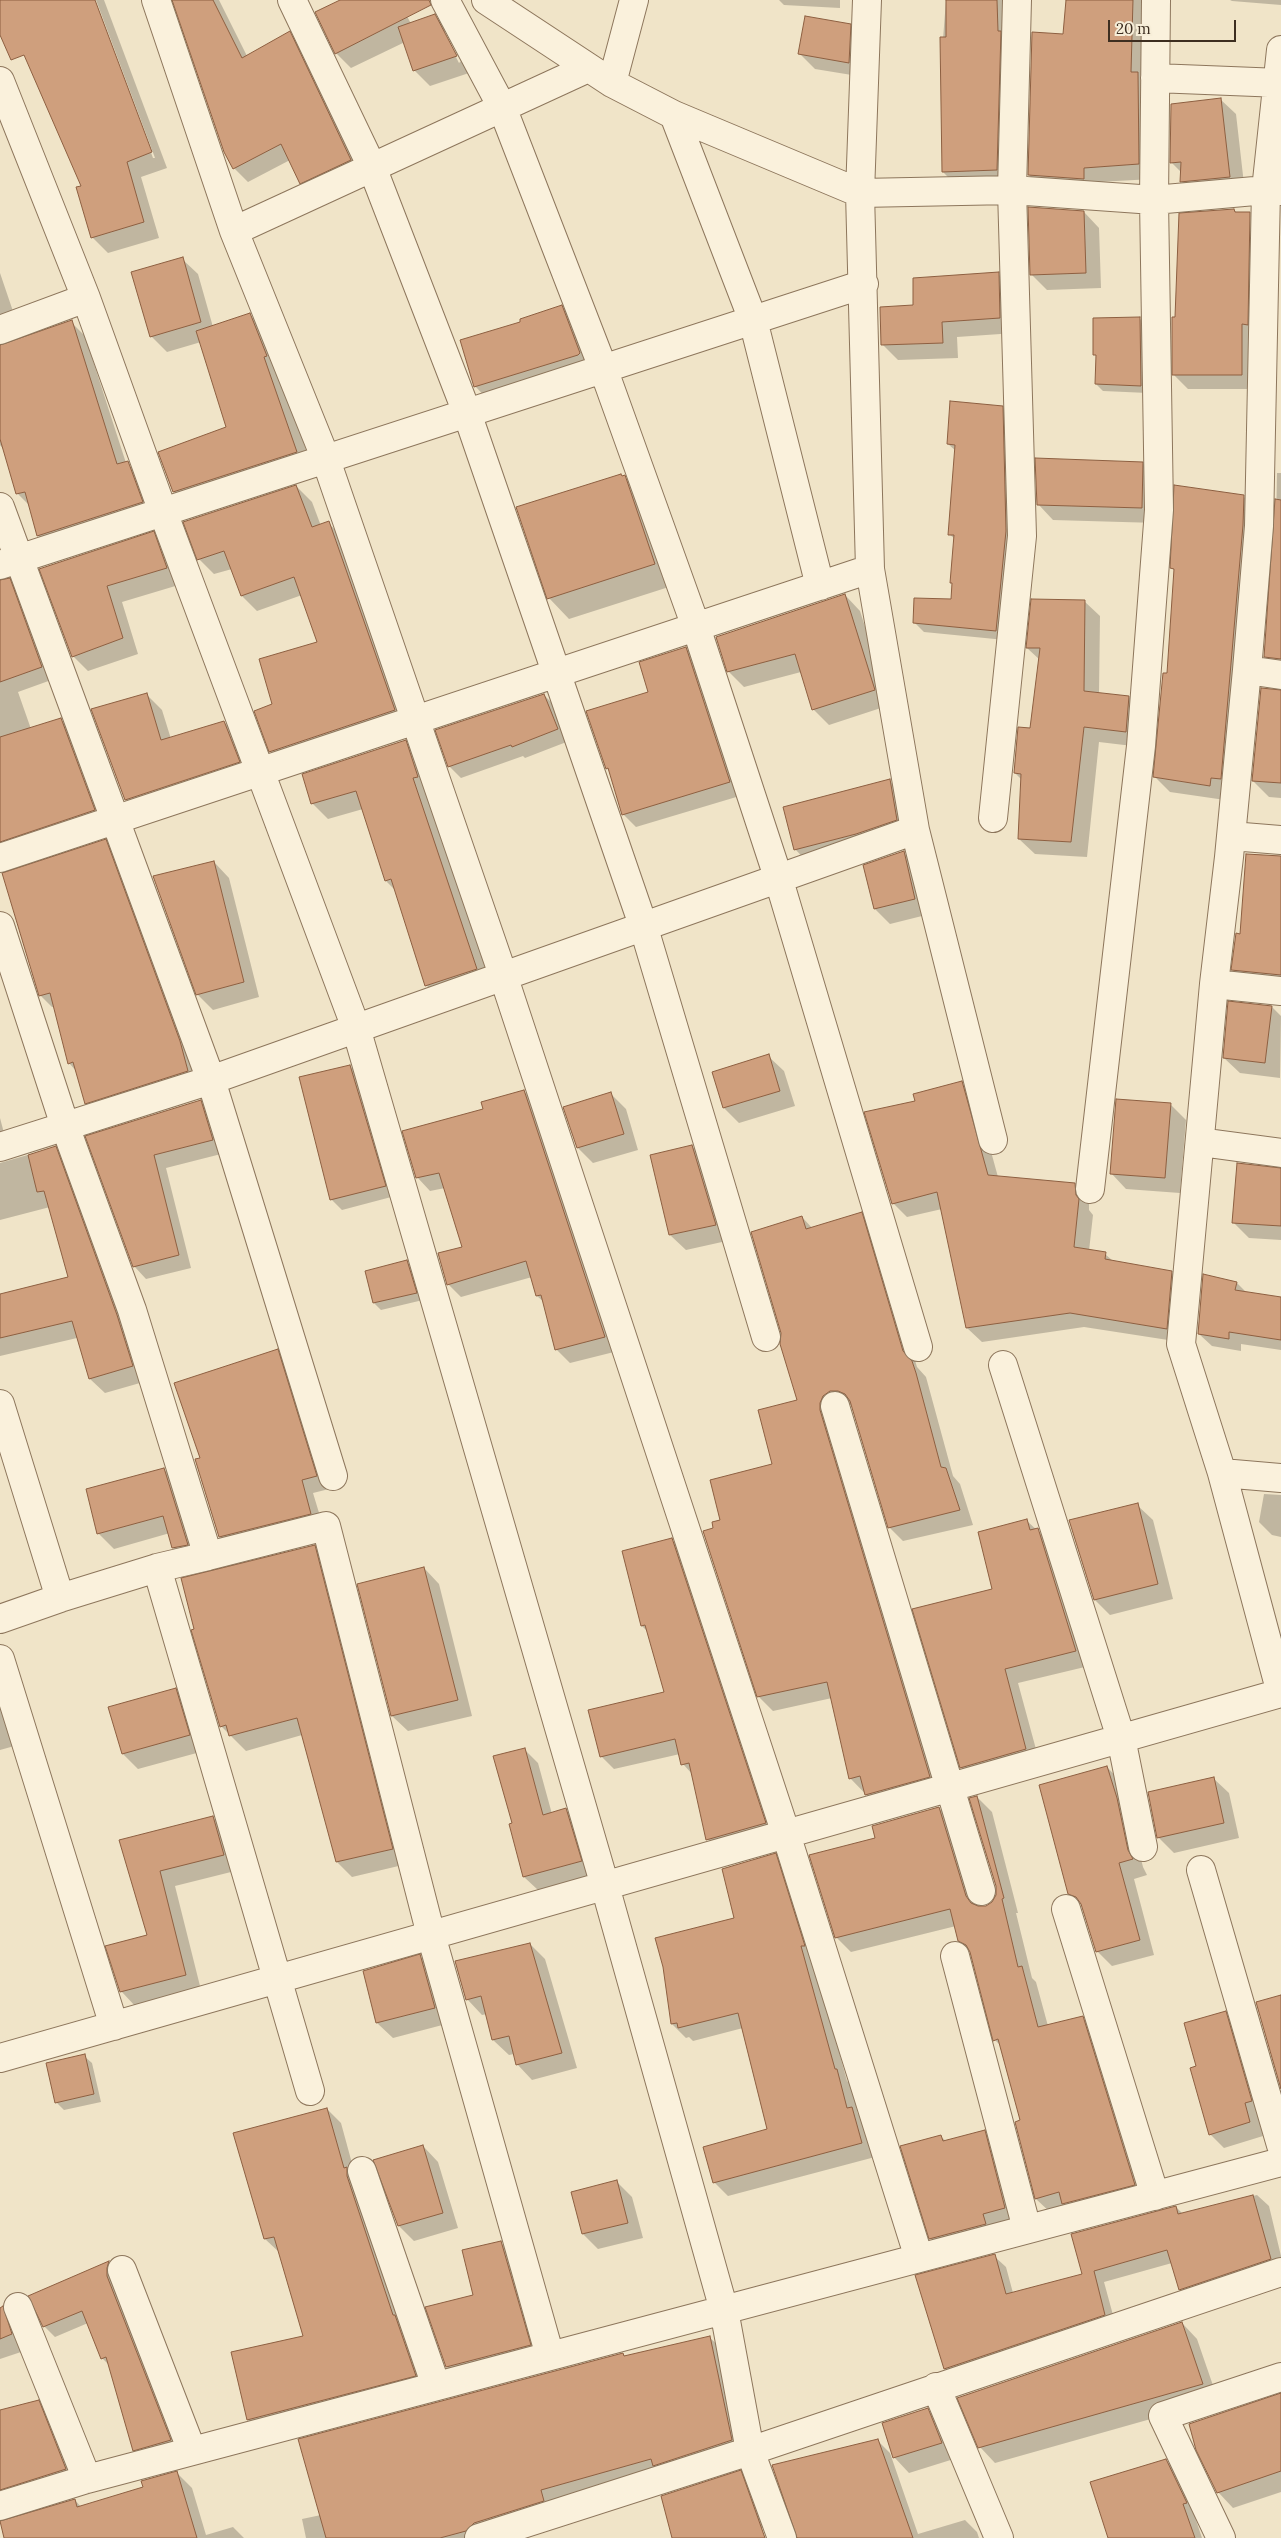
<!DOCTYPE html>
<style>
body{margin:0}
#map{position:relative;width:1281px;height:2538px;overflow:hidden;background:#f0e4c8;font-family:Lora,serif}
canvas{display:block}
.scale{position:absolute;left:1108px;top:20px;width:128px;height:22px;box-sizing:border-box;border:2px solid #3d2e20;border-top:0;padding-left:6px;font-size:15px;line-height:18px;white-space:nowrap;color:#3d2e20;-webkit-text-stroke:4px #f7eed8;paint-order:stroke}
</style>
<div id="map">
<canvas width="1281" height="2538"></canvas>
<div class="scale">20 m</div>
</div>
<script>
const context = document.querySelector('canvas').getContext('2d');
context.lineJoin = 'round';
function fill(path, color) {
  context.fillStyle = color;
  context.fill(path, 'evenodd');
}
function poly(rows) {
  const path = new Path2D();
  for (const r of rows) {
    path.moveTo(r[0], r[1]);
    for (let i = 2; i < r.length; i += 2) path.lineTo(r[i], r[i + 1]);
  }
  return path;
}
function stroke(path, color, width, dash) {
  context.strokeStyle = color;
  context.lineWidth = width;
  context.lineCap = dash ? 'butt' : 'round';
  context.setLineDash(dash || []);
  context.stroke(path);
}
fill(poly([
 [7,0,94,0,153,158,155,158,96,0,104,0,167,168,141,177,159,238,108,253,92,237,83,186],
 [174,0,219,0,247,56,290,33,303,47,364,174,315,197,301,183,290,160,248,182,234,168],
 [343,0,399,0,411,24,435,16,450,31,472,72,430,86,414,70,405,42,351,68,336,53],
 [443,32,446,32,461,61,459,63],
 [779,0,840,0,840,8,784,5],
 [946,0,1007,0,1007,180,953,182,943,172,943,39],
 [1067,0,1149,0,1153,179,1098,182,1098,193,1044,190,1029,175,1065,35],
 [1230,0,1281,0,1281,5,1232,1],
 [850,25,865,40,864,77,815,69,799,53],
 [1220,99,1236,114,1245,193,1197,197,1181,181,1182,173,1171,162],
 [1234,210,1248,224,1261,337,1255,389,1188,389,1174,375,1176,318],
 [1084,212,1099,228,1101,288,1047,290,1031,274],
 [182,259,198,274,213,327,250,315,265,330,312,467,189,507,174,492,228,428,201,342,167,352,151,336],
 [0,273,18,326,0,339],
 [998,274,1014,289,1015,333,957,337,958,358,898,360,882,344,914,306],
 [562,306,577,322,595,368,490,402,475,386,522,322],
 [1140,319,1147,326,1148,393,1103,391,1096,384,1097,357,1095,354],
 [71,322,85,336,126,463,142,477,156,516,53,550,38,536,30,506,18,494,4,450,0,445,0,346],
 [1002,407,1011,416,1005,640,924,632,914,622,952,600,955,539,949,534,956,451,948,444],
 [1142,463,1158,478,1157,523,1053,520,1038,504],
 [1277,473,1281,473,1281,672,1265,656,1276,527],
 [623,477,625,477,645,497,675,585,569,619,549,598],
 [296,486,312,502,321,526,328,523,344,538,410,726,286,767,271,751,274,705,318,642,302,595,257,611,242,596,232,569,214,574,199,559],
 [1243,496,1259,512,1225,800,1170,792,1154,776,1168,674,1175,571,1172,568],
 [153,533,169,548,182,584,122,602,138,654,88,671,73,656,41,569],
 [9,580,21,592,54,679,18,692,31,729,61,720,73,732,106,822,0,860,0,582],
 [845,595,860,611,890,705,829,725,813,709,801,672,744,687,728,671],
 [1084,601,1100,616,1099,694,1129,697,1144,712,1141,747,1099,742,1087,857,1035,854,1019,839,1022,780,1015,773,1031,729,1040,660,1027,648],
 [686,648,699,661,743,795,636,827,623,814,610,772,607,768,650,693],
 [1281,691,1281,798,1269,797,1253,781],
 [146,694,162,710,171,739,224,722,240,738,254,777,141,815,126,799],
 [544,695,556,707,569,741,525,758,523,756,461,778,449,766],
 [405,741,421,757,492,984,442,1000,426,985,395,890,386,881,363,809,328,819,312,803],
 [890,781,905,796,912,835,810,865,795,849],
 [105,841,118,853,199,1083,98,1115,86,1103,77,1072,69,1063,55,1007,52,1007,40,995],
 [903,852,919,867,930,914,890,924,875,909,865,866],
 [1281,858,1281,987,1246,983,1233,970,1241,935],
 [214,862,229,878,259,997,213,1010,197,994],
 [1272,1007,1281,1016,1280,1078,1240,1073,1224,1058],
 [768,1056,784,1071,795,1106,739,1123,724,1108],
 [350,1066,361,1077,395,1196,342,1210,331,1199],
 [962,1083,976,1097,998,1177,1074,1184,1089,1198,1089,1210,1093,1215,1089,1251,1105,1254,1113,1261,1171,1272,1186,1287,1181,1342,1084,1327,982,1342,967,1328,942,1209,907,1217,893,1203,916,1102],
 [524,1091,538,1105,618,1351,570,1363,556,1349,545,1303,537,1296,532,1277,461,1297,448,1284,463,1248,445,1188,430,1191,417,1177,485,1110],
 [611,1094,626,1109,638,1150,593,1163,578,1148],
 [200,1101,213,1114,225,1153,166,1168,191,1268,146,1279,134,1266,87,1137],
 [1170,1104,1186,1120,1180,1193,1126,1189,1111,1173],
 [0,1118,8,1148,0,1157],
 [692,1146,707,1162,731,1240,686,1250,670,1235],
 [55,1147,70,1162,147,1381,105,1393,90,1379,77,1338,0,1356,0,1295,70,1278,50,1207,0,1220,0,1163],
 [1281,1169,1281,1240,1249,1238,1234,1223],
 [861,1214,875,1228,917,1367,926,1377,953,1476,960,1484,973,1525,903,1541,889,1527,852,1405,845,1405,944,1791,880,1809,850,1778,832,1698,773,1711,758,1696,715,1529,774,1465,799,1400,802,1217,813,1229],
 [407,1262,414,1269,423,1300,381,1310,374,1303],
 [1237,1283,1247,1293,1281,1298,1281,1350,1241,1344,1241,1351,1212,1346,1199,1334],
 [277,1351,290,1363,329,1489,313,1493,323,1526,232,1549,220,1537,201,1459],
 [164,1469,179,1485,203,1560,189,1563,173,1548,170,1533,114,1549,98,1533],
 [1264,1494,1281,1495,1281,1537,1272,1535,1259,1522],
 [1137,1505,1153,1520,1173,1599,1110,1615,1095,1600],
 [1027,1521,1052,1544,1089,1666,1018,1683,1040,1764,976,1782,961,1767,994,1590],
 [672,1540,685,1553,778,1836,721,1852,708,1839,693,1775,683,1764,680,1754,614,1769,601,1756,665,1693,648,1632,642,1626],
 [314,1546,330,1562,407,1864,352,1877,337,1862,302,1735,246,1751,221,1726],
 [424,1568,439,1584,472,1716,408,1731,392,1716],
 [0,1688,18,1745,0,1750],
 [176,1690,191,1705,204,1751,138,1769,123,1754],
 [524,1749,538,1763,552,1814,566,1810,580,1824,595,1875,538,1890,524,1877,513,1824],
 [1107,1767,1122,1783,1143,1867,1147,1875,1134,1879,1154,1955,1112,1966,1097,1951,1083,1906,1069,1893],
 [1213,1778,1229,1793,1239,1838,1174,1853,1158,1837],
 [977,1797,992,1812,1018,1913,1016,1913,1032,1978,1036,1982,1048,2026,1082,2017,1097,2032,1149,2199,1051,2213,1036,2199,1021,2121,1002,2047,995,2040,972,1952,959,1940,956,1926,851,1952,836,1937,877,1838,939,1808,954,1823,979,1907,986,1907,994,1902,997,1895,997,1887],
 [213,1817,228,1833,239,1870,175,1886,201,1990,136,2007,121,1991,148,1936,120,1841],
 [775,1855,789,1869,847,2081,851,2084,858,2114,866,2122,875,2157,728,2196,714,2182,768,2130,743,2028,693,2041,689,2037,686,2038,672,2024],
 [530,1944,545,1959,577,2068,532,2080,517,2064,514,2054,509,2055,493,2040,487,2014,482,2015,467,1999],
 [420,1956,435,1971,450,2023,393,2038,377,2023],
 [1225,2012,1239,2026,1265,2115,1258,2117,1263,2136,1224,2148,1210,2134,1198,2067],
 [84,2056,92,2063,101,2102,64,2110,57,2103],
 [327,2109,341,2123,356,2178,429,2390,262,2434,248,2420,233,2353,304,2337,280,2253,265,2239],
 [984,2131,1000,2147,1020,2223,946,2254,931,2238,940,2136,946,2141],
 [423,2146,438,2162,458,2228,414,2241,399,2226],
 [617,2182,632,2197,643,2238,598,2249,583,2234],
 [1257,2195,1269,2206,1281,2256,1281,2271,1191,2301,1180,2289,1172,2263,1104,2282,1116,2326,956,2380,945,2369,994,2256,1006,2267,1013,2293,1084,2275,1176,2207,1183,2214],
 [501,2243,515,2257,544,2359,461,2381,447,2367,427,2308,475,2296],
 [109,2263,119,2273,181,2451,145,2461,134,2450,110,2366,102,2358,88,2323,55,2337,44,2326,30,2296],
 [0,2308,18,2323,27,2350,0,2359],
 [1182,2323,1197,2339,1218,2400,995,2463,980,2447],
 [709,2337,723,2350,745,2453,485,2538,306,2538,302,2519,321,2515,623,2354,625,2357],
 [1281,2395,1281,2492,1233,2508,1218,2492],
 [38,2402,54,2417,81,2485,0,2515,0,2411],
 [927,2409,943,2425,957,2458,909,2473,894,2457],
 [877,2440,890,2453,918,2534,965,2520,977,2532,979,2538,837,2538],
 [1166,2460,1178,2473,1199,2516,1195,2517,1202,2538,1109,2538],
 [740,2472,753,2484,768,2526,756,2529,759,2538,673,2538],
 [177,2473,192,2488,206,2535,233,2527,244,2538,6,2538,75,2500,81,2507,145,2488]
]), '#0003');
const building = poly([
 [0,0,95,0,152,152,127,162,144,222,91,238,76,187,81,186,24,55,11,60,0,35,0,0],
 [172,0,213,0,242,58,290,31,351,160,300,184,281,144,233,169,224,152,172,0],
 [340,0,429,0,431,5,335,54,315,12,340,0],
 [946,0,997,0,998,31,1001,31,997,170,942,172,940,37,946,37,946,0],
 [1066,0,1133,0,1131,72,1138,72,1139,164,1084,168,1084,179,1028,175,1032,32,1063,34,1066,0],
 [435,14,457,56,413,71,398,27,435,14],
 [805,16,851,24,849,63,798,54,805,16],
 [1221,98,1230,177,1180,182,1181,162,1170,163,1171,104,1221,98],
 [1028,207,1084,211,1086,273,1030,275,1028,207],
 [1234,209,1235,212,1250,212,1248,325,1242,324,1242,375,1172,375,1172,317,1175,317,1179,213,1234,209],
 [183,257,201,322,150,337,131,272,183,257],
 [999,272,1000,318,942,322,943,343,881,345,880,307,913,305,913,278,999,272],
 [562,305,580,353,578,355,474,387,460,340,520,322,520,319,562,305],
 [250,313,267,356,264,357,297,452,173,492,158,452,226,427,196,331,250,313],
 [1140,317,1141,386,1095,384,1096,355,1093,355,1093,318,1140,317],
 [72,320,117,464,128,461,143,502,37,536,25,492,16,494,0,439,0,345,72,320],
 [950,401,1003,406,1006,531,996,631,913,623,914,598,951,599,952,583,950,583,954,535,948,535,955,445,947,444,950,401],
 [1035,458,1143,462,1142,508,1037,505,1035,458],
 [621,474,622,476,625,475,655,564,547,599,516,507,621,474],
 [296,485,312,527,329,521,395,710,269,752,254,711,272,704,259,659,317,642,294,577,241,596,224,551,197,560,183,522,296,485],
 [1174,485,1244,495,1243,525,1221,779,1211,778,1210,786,1153,777,1163,673,1167,673,1174,569,1170,568,1174,485],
 [1275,499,1281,500,1281,659,1264,657,1275,499],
 [154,531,167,568,107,586,123,638,72,657,39,569,154,531],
 [10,578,42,667,0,682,0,580,10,578],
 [845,594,875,690,812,710,795,654,727,672,716,637,845,594],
 [1031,599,1085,600,1084,691,1129,696,1126,732,1084,727,1071,842,1018,839,1021,774,1014,773,1018,727,1030,728,1040,648,1026,648,1031,599],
 [686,647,730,782,622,815,608,768,606,769,586,711,648,692,639,662,686,647],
 [1261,688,1281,690,1281,783,1252,781,1261,688],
 [147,693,161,740,224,721,240,762,125,800,91,709,147,693],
 [544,694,558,729,512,747,511,745,448,767,435,730,544,694],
 [61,718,95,810,0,842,0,737,61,718],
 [406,740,418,777,413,778,477,969,425,986,391,879,385,881,356,791,311,804,302,774,406,740],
 [890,779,897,820,856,834,794,850,783,807,890,779],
 [106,839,180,1041,188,1071,85,1104,73,1062,68,1064,50,993,39,996,2,873,106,839],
 [904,851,915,899,874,909,863,865,904,851],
 [1246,854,1281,856,1281,975,1231,970,1236,933,1240,934,1246,854],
 [214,861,244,982,196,995,153,876,214,861],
 [1228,1001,1272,1006,1265,1063,1223,1058,1228,1001],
 [769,1054,780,1091,723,1108,712,1072,769,1054],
 [350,1065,386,1186,330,1200,299,1077,350,1065],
 [962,1081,988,1175,1075,1183,1076,1195,1079,1199,1074,1247,1106,1252,1105,1259,1172,1271,1167,1329,1070,1313,966,1328,937,1192,892,1204,864,1112,915,1101,913,1094,962,1081],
 [524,1090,605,1337,555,1350,541,1295,536,1296,526,1261,447,1285,438,1253,462,1247,439,1173,416,1178,402,1131,483,1109,481,1102,524,1090],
 [611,1092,624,1134,577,1148,563,1107,611,1092],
 [1116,1099,1171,1103,1165,1178,1110,1174,1116,1099],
 [201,1100,213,1140,154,1155,179,1255,133,1267,85,1136,201,1100],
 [692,1145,716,1225,669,1235,650,1155,692,1145],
 [56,1146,117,1315,133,1366,89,1379,72,1321,0,1338,0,1294,68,1277,44,1191,37,1192,28,1155,56,1146],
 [1237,1163,1281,1168,1281,1226,1232,1223,1237,1163],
 [862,1212,903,1351,912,1361,916,1373,941,1467,946,1468,960,1510,888,1528,850,1401,845,1394,838,1391,830,1391,823,1396,820,1403,820,1410,930,1777,865,1795,860,1776,849,1779,827,1682,757,1697,703,1531,713,1528,712,1522,720,1520,710,1480,772,1464,758,1410,797,1400,780,1344,781,1333,751,1232,802,1216,806,1229,862,1212],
 [407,1260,417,1293,373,1303,365,1271,407,1260],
 [1203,1274,1237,1282,1235,1290,1281,1297,1281,1340,1229,1332,1229,1339,1198,1334,1203,1274],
 [278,1349,317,1476,302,1480,311,1514,219,1537,195,1459,200,1458,174,1383,278,1349],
 [164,1468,188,1545,172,1548,163,1516,97,1534,86,1489,164,1468],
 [1138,1503,1158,1584,1094,1600,1069,1520,1138,1503],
 [1027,1519,1030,1530,1038,1528,1076,1651,1005,1669,1026,1749,960,1768,912,1609,992,1589,978,1532,1027,1519],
 [672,1538,766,1823,706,1840,689,1763,681,1765,675,1739,600,1757,588,1710,664,1692,645,1625,641,1626,622,1551,672,1538],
 [315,1545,393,1849,336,1862,297,1718,229,1736,226,1725,220,1727,191,1630,194,1629,181,1578,315,1545],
 [424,1567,458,1700,391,1716,357,1584,424,1567],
 [176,1688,190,1735,122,1754,108,1707,176,1688],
 [525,1748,543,1815,566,1808,582,1861,523,1877,509,1824,512,1823,493,1756,525,1748],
 [1107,1766,1117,1798,1128,1850,1133,1859,1119,1863,1140,1940,1096,1952,1081,1904,1076,1897,1068,1894,1039,1785,1107,1766],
 [1214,1777,1224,1823,1157,1838,1148,1792,1214,1777],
 [977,1796,1004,1898,1002,1899,1018,1967,1022,1966,1038,2027,1083,2016,1135,2185,1062,2204,1059,2192,1035,2199,1015,2122,1020,2120,998,2039,993,2041,970,1952,966,1945,958,1941,950,1909,835,1938,809,1855,875,1838,872,1826,939,1807,966,1896,971,1903,978,1906,986,1906,992,1902,996,1895,996,1886,969,1798,977,1796],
 [213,1816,224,1855,160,1871,186,1975,120,1992,105,1946,147,1935,119,1840,213,1816],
 [776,1853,805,1946,801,1946,835,2069,837,2069,847,2108,852,2107,862,2143,713,2183,703,2147,767,2129,738,2013,678,2028,677,2023,671,2024,663,1967,655,1938,734,1918,722,1869,776,1853],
 [530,1943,562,2053,516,2065,509,2036,492,2040,481,1996,466,2000,455,1961,530,1943],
 [420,1954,435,2008,376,2023,363,1971,420,1954],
 [1281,1995,1281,2089,1256,2002,1281,1995],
 [1226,2011,1252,2101,1245,2103,1250,2122,1209,2135,1190,2068,1196,2066,1184,2023,1226,2011],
 [85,2054,94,2094,55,2103,46,2063,85,2054],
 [327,2108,344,2168,347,2167,347,2176,393,2315,395,2315,416,2376,247,2420,231,2352,303,2336,274,2237,264,2239,233,2133,327,2108],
 [985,2130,1005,2208,983,2214,986,2224,929,2239,900,2146,941,2135,943,2141,985,2130],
 [423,2145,443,2213,398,2226,373,2160,423,2145],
 [617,2180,628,2223,582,2234,571,2192,617,2180],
 [1253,2195,1271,2259,1179,2290,1167,2250,1094,2271,1105,2315,944,2369,915,2275,995,2254,1006,2294,1082,2274,1071,2234,1176,2206,1178,2214,1253,2195],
 [501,2241,531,2345,446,2367,425,2307,473,2295,462,2250,501,2241],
 [109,2261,107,2268,107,2276,171,2440,133,2451,106,2357,101,2359,82,2311,43,2327,28,2296,109,2261],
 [3,2306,12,2334,0,2339,0,2308,3,2306],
 [1182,2322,1203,2384,978,2448,957,2398,1182,2322],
 [710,2336,732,2440,653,2466,651,2459,541,2490,544,2501,474,2523,466,2531,440,2538,326,2538,298,2439,623,2353,624,2356,710,2336],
 [1281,2393,1281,2471,1217,2493,1196,2450,1189,2424,1281,2393],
 [39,2400,66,2469,0,2490,0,2410,39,2400],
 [928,2408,942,2443,893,2458,882,2423,928,2408],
 [878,2439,913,2538,797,2538,772,2465,878,2439],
 [1166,2459,1187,2503,1183,2504,1195,2538,1108,2538,1090,2482,1166,2459],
 [741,2470,765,2538,672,2538,661,2496,741,2470],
 [177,2471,197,2538,4,2538,0,2521,75,2499,77,2507,143,2487,141,2481,177,2471]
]);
fill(building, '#cf9f7d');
stroke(building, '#8d5f41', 1);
const minor = poly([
 [156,0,234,231,325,457,503,975,786,1834,919,2258],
 [292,0,372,167,467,413,643,925,766,1337],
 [445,0,502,107,603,368,696,627,778,877,918,1347],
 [486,0,612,83,674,115,860,193,1012,190,1154,200,1266,190,1281,191],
 [867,0,860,193,870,569,915,830,993,1140],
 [1281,50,1266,190,1259,526,1247,670,1229,857,1214,984,1181,1344,1222,1473,1281,1693],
 [1155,78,1281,83],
 [0,81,86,298,163,512,356,1028,605,1886,724,2310,750,2451,782,2538],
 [612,83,634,0],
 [674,115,753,320,820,586],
 [234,231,588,68],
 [0,330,86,298],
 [0,507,211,1080,333,1476],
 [0,565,864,284],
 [1247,670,1281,675],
 [993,818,1022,536,1012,190,1017,0],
 [1231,836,1281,840],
 [0,858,870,569],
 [0,926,65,1126,132,1310,208,1556,326,1526,431,1935,550,2356],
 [1214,984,1281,991],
 [1200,1142,1281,1153],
 [0,1147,211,1080,915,830],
 [1090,1189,1141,746,1159,510,1154,200,1156,0],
 [1003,1365,1121,1738,1143,1847],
 [0,1404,60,1598,0,1619],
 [835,1406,981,1891],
 [1222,1473,1281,1478],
 [157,1568,310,2091],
 [60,1598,157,1568,208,1556],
 [0,1659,114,2026],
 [1201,1870,1281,2145],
 [1066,1909,1155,2196],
 [955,1956,1027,2229],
 [0,2058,1281,1693],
 [362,2171,436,2386],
 [122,2270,192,2451],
 [18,2307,87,2479],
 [936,2387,999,2538],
 [0,2506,87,2479,1281,2162],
 [479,2538,750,2451,1281,2272],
 [1221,2538,1163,2416,1281,2377]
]);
stroke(minor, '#8d765c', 30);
stroke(minor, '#faf1dc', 28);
</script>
